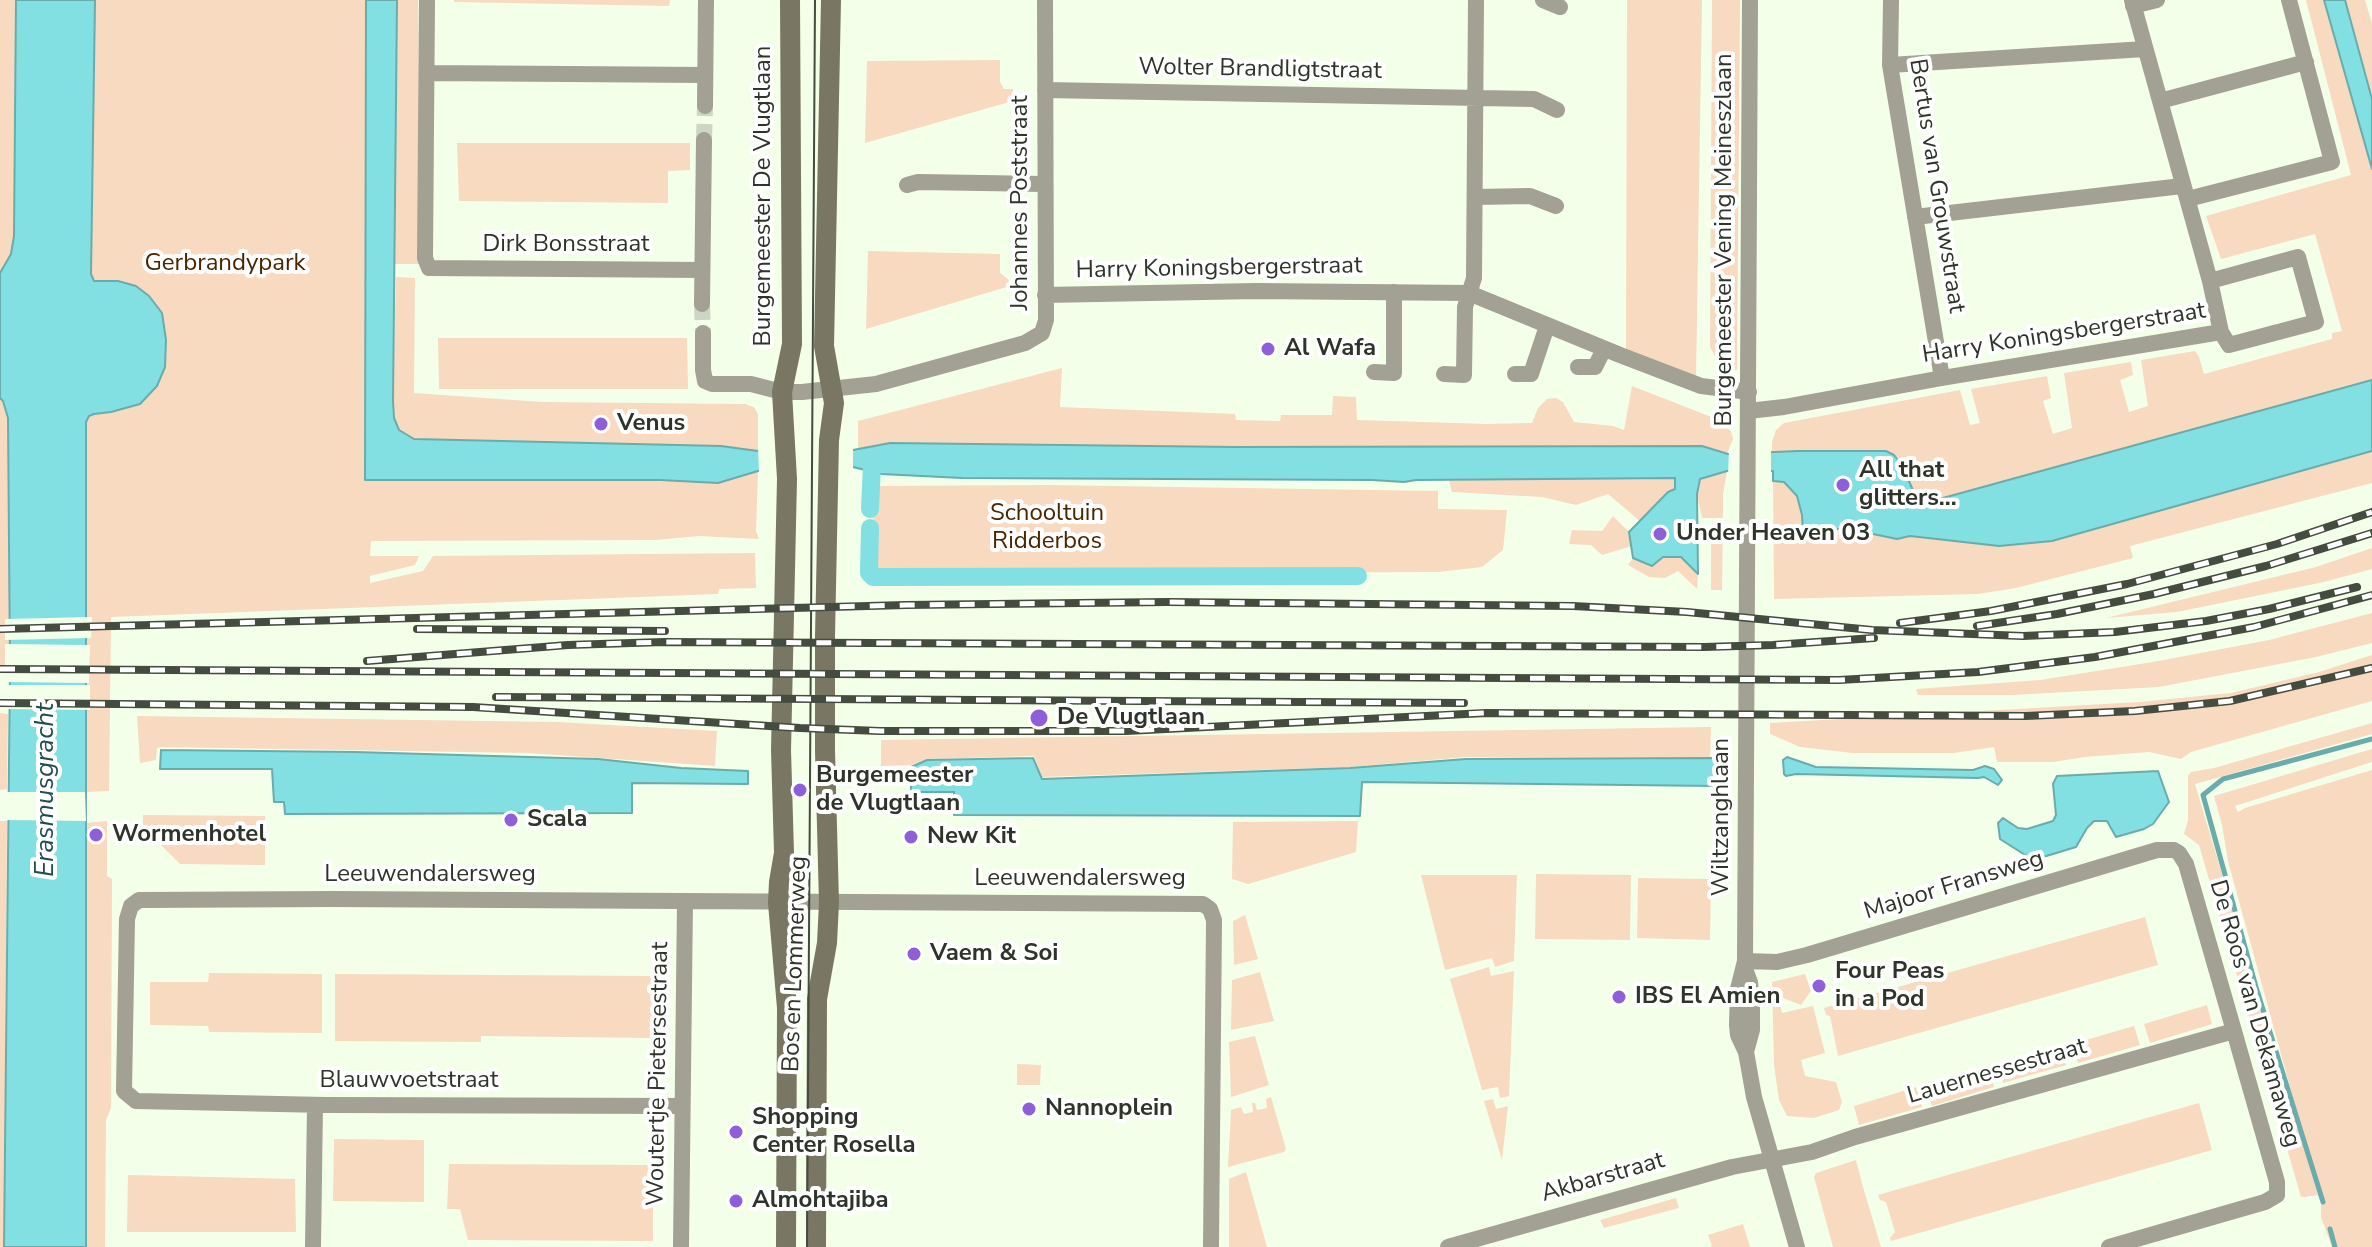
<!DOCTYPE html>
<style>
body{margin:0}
canvas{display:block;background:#f3ffe9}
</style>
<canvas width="2372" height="1247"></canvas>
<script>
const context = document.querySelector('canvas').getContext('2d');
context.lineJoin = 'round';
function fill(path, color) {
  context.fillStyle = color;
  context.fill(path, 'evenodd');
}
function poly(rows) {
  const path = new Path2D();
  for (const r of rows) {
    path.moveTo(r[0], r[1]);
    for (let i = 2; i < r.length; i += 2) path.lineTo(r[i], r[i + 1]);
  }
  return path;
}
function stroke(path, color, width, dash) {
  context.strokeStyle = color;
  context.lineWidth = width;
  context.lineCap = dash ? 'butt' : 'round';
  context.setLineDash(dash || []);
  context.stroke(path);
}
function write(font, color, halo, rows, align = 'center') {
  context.font = font + ' "Nunito Sans",sans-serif';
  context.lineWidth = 8;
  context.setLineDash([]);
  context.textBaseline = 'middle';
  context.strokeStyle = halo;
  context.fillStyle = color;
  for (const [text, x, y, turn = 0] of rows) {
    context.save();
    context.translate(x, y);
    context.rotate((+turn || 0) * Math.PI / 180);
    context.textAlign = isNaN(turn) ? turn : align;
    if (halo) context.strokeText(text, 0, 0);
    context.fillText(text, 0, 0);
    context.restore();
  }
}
fill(poly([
 [0,0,16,0,14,236,11,254,0,273],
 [80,0,376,0,371,480,660,480,718,483,758,471,756,531,759,539,699,536,656,540,371,541,370,556,419,556,415,565,370,576,370,583,423,571,433,556,755,553,756,588,719,589,718,594,111,617,109,791,85,792],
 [397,0,418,0,420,264,395,264],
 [454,0,670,0,669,6,454,2],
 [1627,0,1702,0,1696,377,1626,352],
 [1712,0,1740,0,1737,370,1722,370,1710,347],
 [2306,0,2324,0,2372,169,2372,380,1937,501,1926,500,1915,495,1902,465,1890,452,1798,451,1772,453,1772,442,1776,430,1784,423,1960,390,1970,425,1980,423,1971,389,2047,376,2051,398,2043,401,2053,434,2072,428,2064,373,2131,362,2133,375,2120,380,2129,412,2148,406,2141,360,2195,351,2199,357,2204,374,2332,339,2332,333,2342,331,2315,234,2221,259,2206,216,2351,175],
 [2345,0,2365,0,2372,24,2372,99],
 [1000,60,1000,82,1004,89,1013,89,1013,101,865,143,867,61],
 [457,143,690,143,690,170,668,171,668,203,459,201],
 [868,251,1000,254,1000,273,1008,279,1010,286,866,329],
 [396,277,415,278,414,393,542,402,745,404,754,407,758,414,758,451,721,446,433,441,414,439,406,436,399,430,394,418,393,401],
 [438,338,687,338,688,389,439,389],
 [1062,368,1060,407,1235,414,1236,420,1280,421,1281,415,1332,415,1333,396,1356,397,1357,420,1487,424,1532,423,1538,408,1547,399,1556,398,1563,402,1574,422,1613,426,1624,430,1632,386,1714,418,1731,431,1733,439,1727,454,1702,446,1235,447,890,443,858,449,858,421],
 [0,398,3,401,8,418,10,666,0,666],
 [2372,451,2372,483,2130,546,2133,558,2016,588,1978,594,1774,599,1773,481,1784,482,1798,496,1802,515,1803,530,1807,532,1819,533,1835,529,1849,529,1897,539,1910,536,1999,546,2052,541],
 [1727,471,1723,494,1723,518,1702,518,1697,494,1700,479],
 [1675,478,1676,489,1668,492,1640,521,1608,494,1576,505,1542,497,1452,492,1449,480],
 [1047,485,1438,491,1438,509,1507,510,1503,550,1482,567,1438,572,872,574,874,486],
 [1613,516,1629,532,1632,546,1602,555,1591,545,1569,544,1572,530,1602,531],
 [1723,523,1722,590,1711,590,1711,524],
 [2372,548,2372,569,2324,582,2177,612,2106,618,2316,567],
 [1663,557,1681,557,1698,574,1697,589,1678,571,1665,578,1649,577,1628,565,1633,558,1652,566],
 [2372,613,2372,643,2316,657,2159,687,2012,695,1918,695,1916,689,2040,680,2153,662,2269,640],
 [2372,655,2372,701,2191,752,2181,759,2149,752,2085,757,2053,762,1997,762,1994,747,1954,753,1853,753,1800,747,1770,734,1770,723,2139,702,2231,693,2319,672],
 [0,713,8,714,7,789,0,790],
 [137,716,557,722,717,731,715,766,528,753,161,747,157,748,156,760,140,763],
 [2372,723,2372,734,2195,784,2318,1195,2305,1197,2301,1197,2199,845,2184,834,2188,820,2188,776,2191,772,2214,768],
 [1711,727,1710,758,1466,757,1350,767,1042,777,1034,756,927,759,912,765,881,766,881,740],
 [2372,749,2372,762,2235,806,2238,812,2245,808,2372,770,2372,1247,2332,1247,2321,1217,2321,1200,2228,861,2222,825,2214,796],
 [143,815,265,816,265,865,180,864,143,827],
 [0,821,7,821,4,1247,0,1247],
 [107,821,107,876,112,879,111,1108,106,1120,105,1247,86,1247,86,823],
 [1358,821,1356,852,1248,884,1232,879,1233,822],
 [1536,874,1631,875,1630,940,1535,939],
 [1421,875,1517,875,1514,961,1495,967,1492,958,1445,970],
 [1638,878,1711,879,1710,940,1637,938],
 [1245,915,1258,959,1234,965,1233,921],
 [2145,917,2158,965,1838,1056,1830,1016,1826,1015,1824,1008],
 [1489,967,1491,976,1514,971,1509,1096,1500,1098,1498,1087,1482,1090,1450,979],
 [1260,972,1274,1021,1231,1030,1232,980],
 [209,973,322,974,322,1033,209,1032,208,1026,150,1025,150,982,208,982],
 [335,974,653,976,652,1038,481,1036,481,1042,335,1041],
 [1805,974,1811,991,1801,1005,1778,996,1782,1013,1813,1006,1825,1053,1801,1060,1805,1076,1836,1082,1842,1102,1839,1110,1814,1118,1787,1116,1779,1100,1774,1065,1772,982],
 [2207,1005,2212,1024,2150,1043,2144,1024],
 [2134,1026,2140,1045,2078,1063,2072,1044],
 [1255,1036,1269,1085,1231,1097,1229,1042],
 [2060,1045,2066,1065,2003,1083,1998,1064],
 [1017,1064,1041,1065,1040,1085,1017,1085],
 [1989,1068,1994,1087,1932,1106,1926,1087],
 [1916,1087,1922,1107,1859,1125,1854,1106],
 [1271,1097,1286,1149,1284,1152,1228,1167,1231,1110,1241,1107,1244,1114,1253,1112,1252,1103,1255,1103,1257,1110,1267,1108,1266,1099],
 [1493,1099,1496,1109,1508,1106,1502,1160,1484,1101],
 [2199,1103,2212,1150,1891,1241,1890,1238,1895,1232,1886,1202,1880,1200,1878,1195],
 [334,1139,424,1140,424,1202,333,1201],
 [1856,1160,1863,1187,1881,1247,1833,1247,1814,1177,1816,1173],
 [449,1164,653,1165,653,1241,468,1240,460,1209,447,1209],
 [1246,1172,1267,1247,1229,1247,1229,1179],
 [128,1175,295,1179,296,1232,127,1232],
 [1676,1198,1679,1208,1604,1228,1600,1220],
 [1743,1224,1750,1247,1710,1247,1712,1246,1708,1235]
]), '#f8dac0');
const water = poly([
 [16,0,95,0,91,274,94,281,118,281,136,286,149,296,162,313,166,340,165,367,157,386,140,404,111,412,94,414,89,416,86,422,86,1247,4,1247,10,666,8,418,3,401,0,398,0,273,11,254,14,236,16,0],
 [366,0,397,0,393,401,394,418,399,430,414,439,721,446,758,451,853,450,890,443,1235,447,1702,446,1728,454,1798,451,1886,451,1894,455,1902,465,1915,495,1932,501,2372,380,2372,451,2052,541,1999,546,1910,536,1897,539,1849,529,1835,529,1819,533,1807,532,1803,531,1802,515,1797,496,1784,482,1773,481,1773,471,1727,471,1700,479,1697,494,1698,574,1681,557,1663,557,1652,566,1633,558,1629,532,1668,492,1675,489,1675,478,1416,480,1404,482,1372,480,962,478,881,474,853,467,758,471,718,483,660,480,365,480,366,0],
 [2324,0,2345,0,2372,99,2372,169,2324,0],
 [161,750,355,752,598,759,681,768,748,771,748,784,632,783,632,813,285,814,284,802,274,802,272,769,160,769,161,750],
 [1787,757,1816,767,1973,770,1985,766,1994,769,2002,780,1998,785,1984,777,1978,778,1796,774,1786,776,1784,774,1783,760,1787,757],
 [1033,758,1042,779,1350,768,1466,759,1716,758,1716,786,1362,782,1360,816,954,815,954,792,911,792,911,767,927,760,1033,758],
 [2158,771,2169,802,2153,824,2144,829,2116,837,2107,821,2094,821,2087,828,2076,847,2033,860,2000,839,1998,823,2003,818,2018,828,2027,829,2053,821,2056,815,2053,784,2057,776,2158,771]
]);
fill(water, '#82e0e3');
stroke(water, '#69acab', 2);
fill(poly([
 [853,446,853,471,759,475,758,447],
 [1771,449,1771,480,1769,480,1769,475,1728,475,1729,450],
 [92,617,91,638,5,640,5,619],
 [5,644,90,645,89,683,5,682],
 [5,685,90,685,90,710,4,709],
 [7,792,85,792,86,821,7,820]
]), '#f3ffe9');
stroke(poly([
 [2323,1202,2256,987,2203,795,2223,779,2372,739],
 [2330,1229,2335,1247]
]), '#69acab', 5);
stroke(poly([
 [870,509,872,465],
 [870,528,869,573,873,577,1358,576]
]), '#82e0e3', 18);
stroke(poly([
 [704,140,705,106],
 [702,304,703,333]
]), '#ccd6c3', 16, [16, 8]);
stroke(poly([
 [427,0,425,258,429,268,702,270],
 [1543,0,1560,7],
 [1750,0,1745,961,1738,989,1737,1025,1738,1035,1746,1052,1754,1097,1797,1247],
 [1891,0,1890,65,1942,378],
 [2132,0,2210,281,2221,332,2229,345,2316,322,2298,257,2210,281],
 [2133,6,2157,0],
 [1890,65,2145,49],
 [427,73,705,75],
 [1045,90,1534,99,1557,110],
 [2160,101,2306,62],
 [705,106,706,0],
 [907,185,918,182,1044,184],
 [1475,197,1530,196,1556,206],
 [2188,199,2332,162,2289,0],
 [1915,217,2182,186],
 [1045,295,1256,291,1469,293,1620,355,1701,386,1749,392],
 [702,304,704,140],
 [703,333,703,370,705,381,712,384,751,384,782,392,802,392,876,384,1025,343,1042,333,1046,320,1045,0],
 [1578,367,1595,367,1604,349],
 [1374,372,1394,373,1394,292],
 [1444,374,1464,375,1465,307,1474,278,1476,0],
 [1515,374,1531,374,1547,326],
 [1748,411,1784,407,1942,378,2221,332],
 [1745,961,1777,962,1807,955,2157,850,2174,850,2179,853,2186,864,2234,1031,2277,1182,2277,1195,2265,1202,2109,1247],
 [1745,969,1750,982,1752,1006,1752,1030,1746,1052],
 [681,1106,326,1105,136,1101,124,1091,127,919,131,906,139,900,332,899,1203,904,1210,909,1214,920,1211,1247],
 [313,1247,315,1105],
 [681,1247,685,901],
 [1448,1247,1732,1167,1812,1152,1855,1137,2234,1031]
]), '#a3a094', 16);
stroke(poly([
 [786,1247,787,1008,778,903,779,882,784,853,781,750,787,479,782,392,792,344,790,0],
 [816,1247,817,999,827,943,829,903,825,751,825,636,829,440,834,403,824,346,831,0]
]), '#7a7664', 20);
stroke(poly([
 [807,1247,815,0]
]), '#444b3f', 2);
const rail = poly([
 [1900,623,1991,611,2127,584,2277,544,2372,512],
 [1977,626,2057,614,2154,594,2266,566,2372,533],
 [0,629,906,605,1168,602,1573,606,1687,612,1872,630,2023,636,2115,632,2206,621,2269,609,2357,587],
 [417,629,665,631],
 [367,661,568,645,664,642,1704,647,1773,645,1874,638],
 [0,669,1839,680,1978,672,2095,657,2254,627,2372,595],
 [496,697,1464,703],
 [0,703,473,707,800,728,880,731,1126,731,1486,713,2026,716,2135,711,2230,701,2372,668]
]);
stroke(rail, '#444b3f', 8);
stroke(rail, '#fff', 5, [15]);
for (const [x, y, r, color] of [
 [1268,349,8,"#8d5fd8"],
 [601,424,8,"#8d5fd8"],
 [1843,485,8,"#8d5fd8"],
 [1660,534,8,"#8d5fd8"],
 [1039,718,10,"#8d5fd8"],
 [800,790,8,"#8d5fd8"],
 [511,820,8,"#8d5fd8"],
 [96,835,8,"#8d5fd8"],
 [911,837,8,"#8d5fd8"],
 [914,954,8,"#8d5fd8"],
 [1819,986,8,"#8d5fd8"],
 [1619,997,8,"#8d5fd8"],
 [1029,1109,8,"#8d5fd8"],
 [736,1132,8,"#8d5fd8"],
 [736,1201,8,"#8d5fd8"]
]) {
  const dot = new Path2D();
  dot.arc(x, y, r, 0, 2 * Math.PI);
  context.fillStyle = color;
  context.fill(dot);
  stroke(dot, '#fff', 3);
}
write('24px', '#2e3429', '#fff', [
 ["Wolter Brandligtstraat",1260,70,1],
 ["Bertus van Grouwstraat",1936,186,81],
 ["Burgemeester De Vlugtlaan",764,196,-90],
 ["Johannes Poststraat",1021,203,-90],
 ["Burgemeester Vening Meineszlaan",1725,240,-90],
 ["Dirk Bonsstraat",566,245],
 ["Harry Koningsbergerstraat",1219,269,-1],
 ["Harry Koningsbergerstraat",2064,334,-9],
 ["Wiltzanghlaan",1722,817,-90],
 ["Leeuwendalersweg",430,875],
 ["Leeuwendalersweg",1080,879],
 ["Majoor Fransweg",1954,886,-17],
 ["Bos en Lommerweg",796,964,-88],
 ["De Roos van Dekamaweg",2254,1014,74],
 ["Lauernessestraat",1997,1072,-16],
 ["Woutertje Pietersestraat",659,1074,-89],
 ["Blauwvoetstraat",409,1081],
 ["Akbarstraat",1603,1178,-16]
]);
write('24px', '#492600', '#fff', [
 ["Gerbrandypark",225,264],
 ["Schooltuin",1047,514],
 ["Ridderbos",1047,542]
]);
write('bold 24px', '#2e3429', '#fff', [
 ["Al Wafa",1284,349],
 ["Venus",617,424],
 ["All that",1859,471],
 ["glitters...",1859,499],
 ["Under Heaven 03",1676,534],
 ["De Vlugtlaan",1057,718],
 ["Burgemeester",816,776],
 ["de Vlugtlaan",816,804],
 ["Scala",527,820],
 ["Wormenhotel",112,835],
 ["New Kit",927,837],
 ["Vaem & Soi",930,954],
 ["Four Peas",1835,972],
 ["in a Pod",1835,1000],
 ["IBS El Amien",1635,997],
 ["Nannoplein",1045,1109],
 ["Shopping",752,1118],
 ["Center Rosella",752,1146],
 ["Almohtajiba",752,1201]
], 'left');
write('italic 26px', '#214d4e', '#fff', [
 ["Erasmusgracht",47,790,-90]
]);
</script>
